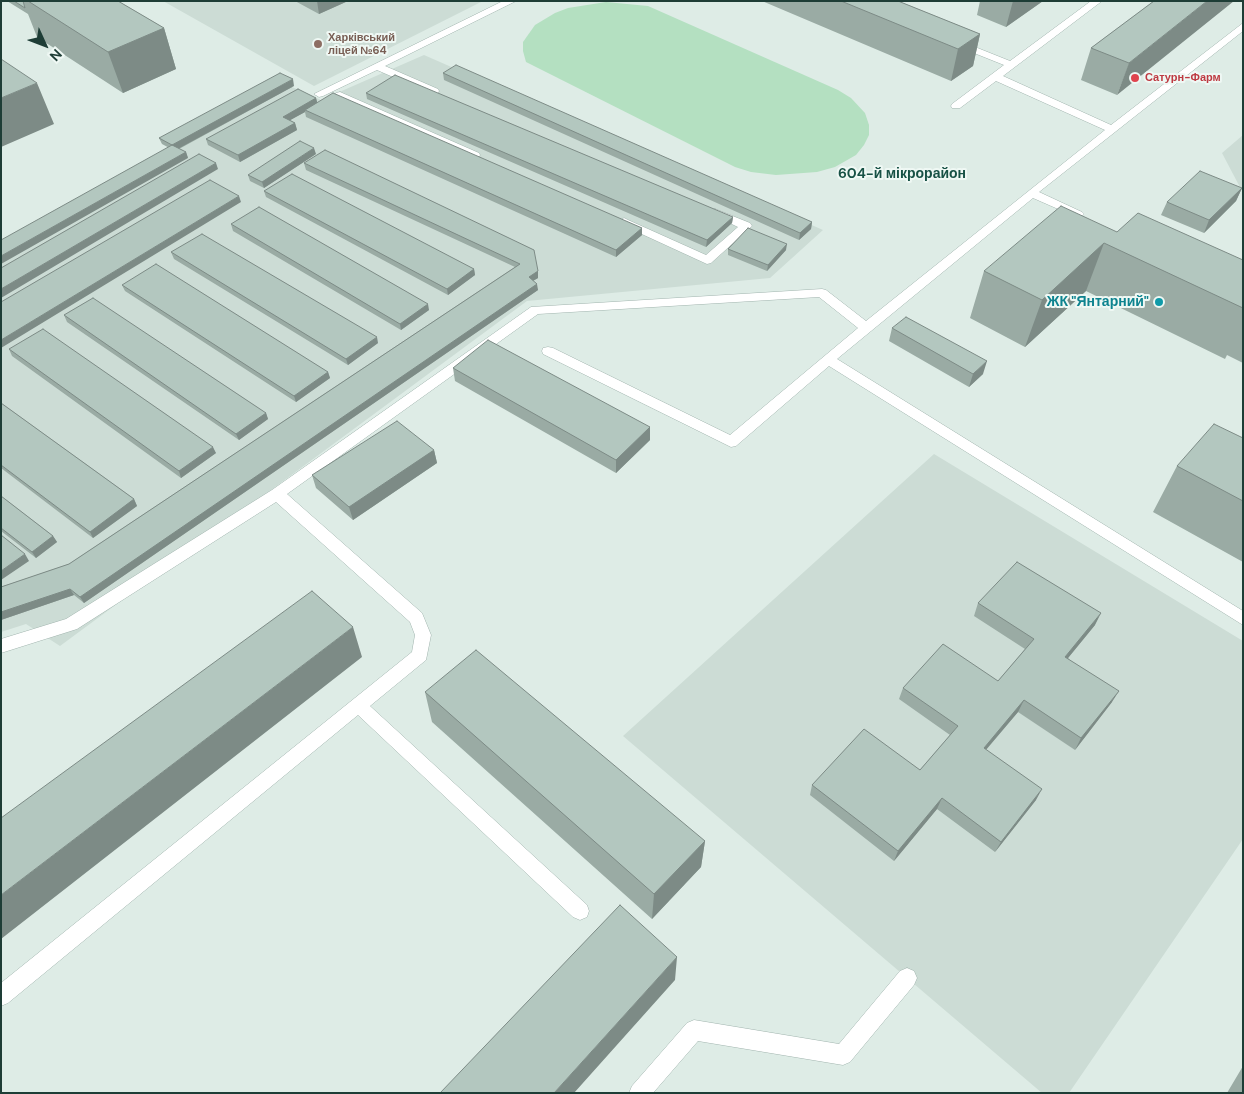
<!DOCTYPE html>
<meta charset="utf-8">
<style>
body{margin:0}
#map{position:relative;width:1244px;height:1094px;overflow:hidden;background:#deece6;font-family:"DM Sans",sans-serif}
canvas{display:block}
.frame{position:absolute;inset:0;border:2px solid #1e3d36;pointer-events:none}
.north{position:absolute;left:20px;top:20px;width:50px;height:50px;-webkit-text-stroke:4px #eff8f4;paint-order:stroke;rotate:133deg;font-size:14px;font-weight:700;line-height:20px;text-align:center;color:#1e3d36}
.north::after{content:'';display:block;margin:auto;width:18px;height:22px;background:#1e3d36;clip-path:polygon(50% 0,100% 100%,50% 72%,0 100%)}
</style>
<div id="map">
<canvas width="1244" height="1094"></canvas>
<div class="frame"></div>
<div class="north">N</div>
</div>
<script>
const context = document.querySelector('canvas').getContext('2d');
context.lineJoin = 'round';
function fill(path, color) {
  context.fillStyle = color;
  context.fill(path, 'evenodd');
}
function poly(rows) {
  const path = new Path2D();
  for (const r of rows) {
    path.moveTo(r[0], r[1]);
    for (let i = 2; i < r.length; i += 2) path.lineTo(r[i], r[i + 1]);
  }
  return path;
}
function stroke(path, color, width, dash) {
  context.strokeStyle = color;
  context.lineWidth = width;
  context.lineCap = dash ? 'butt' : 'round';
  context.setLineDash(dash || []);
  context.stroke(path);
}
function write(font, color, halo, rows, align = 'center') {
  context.font = font + ' "DM Sans",sans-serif';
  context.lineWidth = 4;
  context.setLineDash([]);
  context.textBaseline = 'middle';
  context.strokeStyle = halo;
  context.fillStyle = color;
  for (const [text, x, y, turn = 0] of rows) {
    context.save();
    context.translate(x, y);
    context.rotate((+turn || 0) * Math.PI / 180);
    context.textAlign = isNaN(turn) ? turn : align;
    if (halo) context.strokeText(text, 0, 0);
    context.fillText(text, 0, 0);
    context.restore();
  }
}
fill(poly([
 [163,1,483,1,314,86],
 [424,55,823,230,770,278,527,301,60,646,26,624,1,632,1,241,283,83,321,100],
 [1243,135,1243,193,1222,153],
 [934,454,1243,641,1243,839,1069,1093,1042,1093,623,736]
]), '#ccdcd5');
fill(poly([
 [606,2,648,6,838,90,851,98,865,113,869,125,869,135,864,145,856,155,835,167,817,172,776,175,751,172,735,167,526,62,523,51,523,42,535,25,555,13,568,8]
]), '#b4e0c1');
const service = poly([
 [503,1,516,1,385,66,438,89,439,91,438,93,430,93,377,70,323,96,319,97,314,94,503,1],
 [1091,1,1102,1,1003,76,1111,125,1243,23,1243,31,1039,192,1082,212,1084,214,1082,216,1074,216,1033,198,837,359,1243,611,1243,625,829,366,736,446,731,447,543,354,542,351,543,348,548,347,553,348,730,435,858,328,819,297,538,314,287,494,422,613,431,635,426,660,370,706,587,905,589,911,587,917,580,920,573,917,358,715,8,1003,1,1006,1,983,412,652,415,635,410,622,276,502,77,629,1,653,1,639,66,619,272,490,531,307,822,289,826,290,866,321,1105,130,996,81,960,108,952,108,951,106,952,104,1004,65,954,45,954,41,960,41,1010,61,1091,1],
 [340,92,479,153,480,155,479,157,471,157,336,97,335,95,336,93,340,92],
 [715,209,750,223,752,226,711,263,707,264,620,224,618,222,624,218,628,220,706,255,738,227,711,214,709,212,711,210,715,209],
 [907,968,914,971,917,978,914,985,850,1062,843,1065,698,1041,653,1093,629,1093,632,1086,687,1023,694,1020,839,1044,900,971,907,968]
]);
stroke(service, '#a1b4ae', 1);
fill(service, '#fff');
fill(poly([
 [7,1,118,1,164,28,176,69,123,93,37,37,28,14],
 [295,1,348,1,319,14],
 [762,1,898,1,980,34,973,66,951,81],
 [980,1,1043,1,1006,27,977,15],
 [1154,1,1117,95,1081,80,1091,48],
 [443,73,812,222,811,229,799,240,444,80],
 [294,86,179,149,186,152,188,158,162,144,159,138],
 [366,93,733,217,732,223,706,247,367,99],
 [316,98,317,103,642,228,642,235,616,257,306,117,305,112,290,120,295,123,297,130,240,162,208,145,206,139],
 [316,154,264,188,250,181,248,175],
 [304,163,538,271,538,278,533,281,538,290,84,603,74,595,1,620,1,587,69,564,515,267,306,170],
 [1242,188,1236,201,1204,233,1161,215,1167,202],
 [264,191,474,269,475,275,448,295,266,197],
 [231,224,429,310,401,330,233,231],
 [1117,232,1243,260,1243,363,1227,355,1225,359,1086,291,1025,347,970,318,984,271],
 [728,249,786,250,767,271,728,255],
 [171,252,378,343,348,365,174,259],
 [122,285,328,372,330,378,296,402,125,291],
 [64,315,266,413,268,419,239,440,67,322],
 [892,328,983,374,969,387,889,341],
 [9,349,216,453,181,478,12,356],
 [453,368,650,427,650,440,616,473,455,381],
 [1,403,134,499,137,506,93,538,1,468],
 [1243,438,1243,562,1153,512,1177,466],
 [434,450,437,463,353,520,316,488,312,475],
 [1,496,53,536,57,542,36,558,1,531],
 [978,603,1095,625,1068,658,1112,702,1075,750,1018,712,986,750,1036,800,995,852,937,809,894,861,810,795,812,785,920,770,950,735,899,699,903,688,998,681,1025,649,974,616],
 [425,692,705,841,701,867,652,919,432,722],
 [1243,1066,1243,1093,1227,1093]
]), '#9aaba4');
fill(poly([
 [317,1,348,1,319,14],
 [1013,1,1043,1,1006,27],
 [1207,1,1234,1,1117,95,1129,63],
 [164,28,176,69,123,93,108,52],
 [980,34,973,66,951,81,958,49],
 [293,79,294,86,174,151,172,145],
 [37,83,54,124,1,147,1,98],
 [316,98,318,105,305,110,305,112,285,123,283,117],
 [295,123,297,130,240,162,238,155],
 [314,148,316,154,264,188,262,182],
 [186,152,188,158,1,264,1,256],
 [216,163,218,169,1,298,1,289],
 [1242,188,1236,201,1204,233,1209,220],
 [239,196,241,202,1,348,1,340],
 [733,217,732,223,706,247,707,240],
 [812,222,811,229,799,240,800,233],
 [642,228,642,235,616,257,616,250],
 [1104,243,1086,291,1025,347,1042,300],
 [787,244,786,250,767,271,768,265],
 [474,269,475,275,448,295,447,289],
 [538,271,538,278,529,283,529,277],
 [537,284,538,290,84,603,80,597],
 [428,304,429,310,401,330,400,324],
 [377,337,378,343,348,365,346,359],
 [987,361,983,374,969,387,973,374],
 [328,372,330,378,296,402,294,396],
 [266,413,268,419,239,440,236,434],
 [650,427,650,440,616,473,616,460],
 [213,447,216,453,181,478,179,471],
 [434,450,437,463,353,520,349,507],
 [134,499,137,506,93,538,90,532],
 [53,536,57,542,36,558,32,552],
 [25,554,29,561,1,580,1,571],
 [70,589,74,595,1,620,1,612],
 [1101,613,1095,625,1059,669,1065,657],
 [353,627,362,657,1,939,1,895],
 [1119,691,1112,702,1075,750,1081,738],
 [1024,700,1018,712,978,759,984,748],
 [1042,789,1036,800,995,852,1001,842],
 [942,798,937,809,894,861,898,851],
 [705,841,701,867,652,919,654,894],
 [677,957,675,980,574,1093,554,1093]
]), '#7d8b86');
const building = poly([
 [14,1,23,1,25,8,14,1],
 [28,1,118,1,164,28,108,52,28,1],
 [841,1,898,1,980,34,958,49,841,1],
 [1154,1,1207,1,1129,63,1091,48,1154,1],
 [1,59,37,83,1,98,1,59],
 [456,65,812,222,800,233,443,73,456,65],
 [280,73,293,79,172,145,159,138,280,73],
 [395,75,733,217,707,240,366,93,395,75],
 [298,89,316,98,283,117,295,123,238,155,206,139,298,89],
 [333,93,642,228,616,250,305,110,333,93],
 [300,141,314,148,262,182,248,175,300,141],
 [172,145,186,152,1,256,1,240,172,145],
 [325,150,534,250,538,271,529,277,537,284,80,597,70,589,1,612,1,587,69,564,520,264,304,163,325,150],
 [199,154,216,163,1,289,1,268,199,154],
 [1200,171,1242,188,1209,220,1167,202,1200,171],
 [292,174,474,269,447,289,264,191,292,174],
 [210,180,239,196,1,340,1,302,210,180],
 [1061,206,1117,232,1138,213,1243,260,1243,308,1104,243,1042,300,984,271,1061,206],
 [259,207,428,304,400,324,231,224,259,207],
 [748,228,787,244,768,265,728,249,748,228],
 [202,234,377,337,346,359,171,252,202,234],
 [156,264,328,372,294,396,122,285,156,264],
 [93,298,266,413,236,434,64,315,93,298],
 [906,317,987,361,973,374,892,328,906,317],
 [43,329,213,447,179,471,9,349,43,329],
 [488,340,650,427,616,460,453,368,488,340],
 [1,403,134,499,90,532,1,465,1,403],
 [397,421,434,450,349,507,312,475,397,421],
 [1214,424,1243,438,1243,501,1177,466,1214,424],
 [1,496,53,536,32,552,1,528,1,496],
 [1,535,25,554,1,571,1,535],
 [1017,562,1101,613,1065,657,1119,691,1081,738,1024,700,984,748,1042,789,1001,842,942,798,898,851,812,785,864,729,920,770,958,726,903,688,943,644,998,681,1034,639,978,603,1017,562],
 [312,591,353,627,1,895,1,818,312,591],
 [476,650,705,841,654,894,425,692,476,650],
 [620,905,677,957,554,1093,440,1093,620,905]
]);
fill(building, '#b3c7bf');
stroke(building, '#7d8b86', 1);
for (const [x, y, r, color] of [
 [318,44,5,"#8d6e63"],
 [1135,78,5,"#e0444e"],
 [1159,302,5,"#0f9aa8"]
]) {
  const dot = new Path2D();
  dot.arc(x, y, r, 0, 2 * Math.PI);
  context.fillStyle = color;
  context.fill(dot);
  stroke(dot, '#eff8f4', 2);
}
write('bold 11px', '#785e54', '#eff8f4', [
 ["Харківський",328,38],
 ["ліцей №64",328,51]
], 'left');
write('bold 11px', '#be3a42', '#eff8f4', [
 ["Сатурн-Фарм",1145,78]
], 'left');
write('bold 14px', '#175145', '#eff8f4', [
 ["604-й мікрорайон",902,174]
]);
write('bold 14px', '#0d838f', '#eff8f4', [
 ["ЖК \"Янтарний\"",1149,302]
], 'right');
</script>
